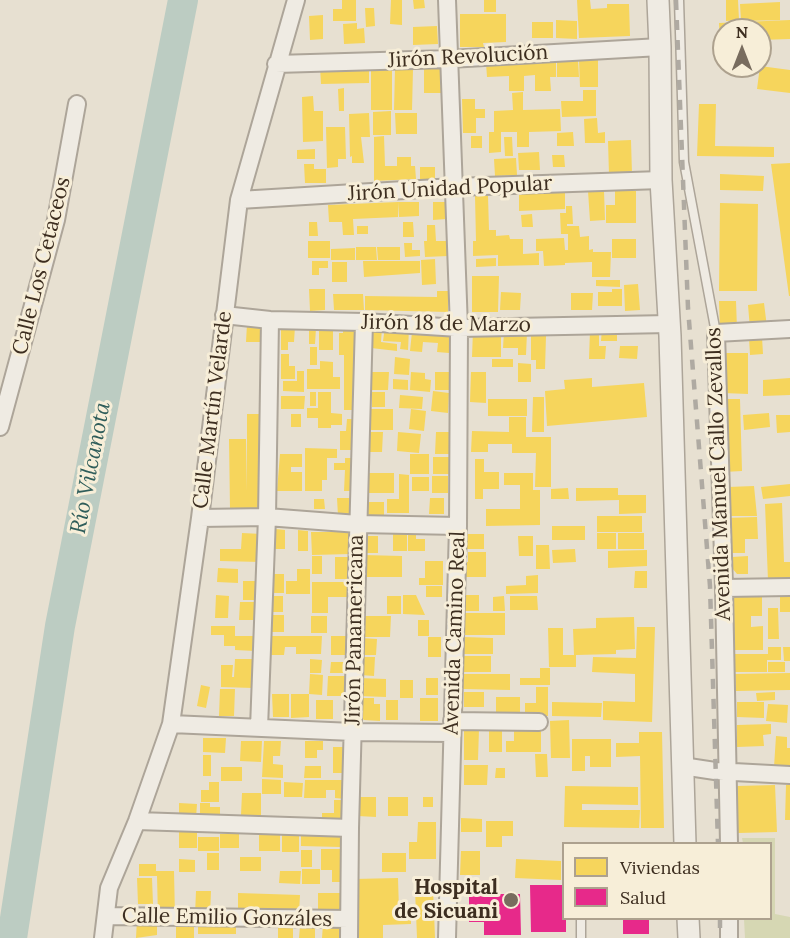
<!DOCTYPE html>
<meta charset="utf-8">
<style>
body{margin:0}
#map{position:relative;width:790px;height:938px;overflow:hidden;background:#e7e0d1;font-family:Lora,serif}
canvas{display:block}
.legend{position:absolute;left:562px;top:842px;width:210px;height:78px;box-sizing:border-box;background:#f7eed8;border:2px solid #ada18e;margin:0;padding:8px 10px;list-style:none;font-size:18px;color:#3d2e20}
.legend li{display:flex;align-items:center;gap:12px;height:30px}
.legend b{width:30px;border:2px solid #ada18e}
.north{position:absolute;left:712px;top:18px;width:60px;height:60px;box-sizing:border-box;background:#f7eed8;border:2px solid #ada18e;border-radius:50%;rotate:0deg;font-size:16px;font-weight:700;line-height:24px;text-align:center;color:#3d2e20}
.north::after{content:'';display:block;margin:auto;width:21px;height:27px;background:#786c5e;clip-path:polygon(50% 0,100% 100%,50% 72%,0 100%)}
</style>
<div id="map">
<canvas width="790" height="938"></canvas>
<ul class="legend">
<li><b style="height:16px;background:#f6d55c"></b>Viviendas</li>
<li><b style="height:16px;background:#e7298a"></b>Salud</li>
</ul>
<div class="north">N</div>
</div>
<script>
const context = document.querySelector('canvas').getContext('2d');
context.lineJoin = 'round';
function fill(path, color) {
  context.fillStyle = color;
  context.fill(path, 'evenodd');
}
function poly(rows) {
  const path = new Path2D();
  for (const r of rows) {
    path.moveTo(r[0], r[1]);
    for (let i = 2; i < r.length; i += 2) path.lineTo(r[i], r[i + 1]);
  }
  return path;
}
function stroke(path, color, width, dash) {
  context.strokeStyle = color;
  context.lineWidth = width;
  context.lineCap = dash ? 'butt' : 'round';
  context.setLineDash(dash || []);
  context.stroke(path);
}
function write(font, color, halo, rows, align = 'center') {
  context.font = font + ' Lora,serif';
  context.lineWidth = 6;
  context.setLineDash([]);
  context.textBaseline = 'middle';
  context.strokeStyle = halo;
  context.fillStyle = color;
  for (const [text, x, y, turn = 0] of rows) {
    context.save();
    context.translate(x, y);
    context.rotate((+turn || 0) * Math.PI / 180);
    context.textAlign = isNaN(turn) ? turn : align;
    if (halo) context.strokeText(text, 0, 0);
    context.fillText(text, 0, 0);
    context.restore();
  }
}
fill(poly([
 [742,838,775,838,775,914,790,917,790,938,745,938,744,919,770,918,770,844,743,843]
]), '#d6d7b3');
fill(poly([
 [342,0,356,0,356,21,333,21,333,9,342,9],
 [391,0,402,0,402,25,390,24],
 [413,0,424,0,425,8,414,9],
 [484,0,496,0,496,12,484,12],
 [577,0,590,0,591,9,607,8,607,4,629,4,630,36,579,38],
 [726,0,738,0,739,20,726,21],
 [780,2,780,20,741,21,740,4],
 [365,8,374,8,375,26,366,27],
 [460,14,506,14,506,42,483,43,484,47,460,47],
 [323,15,323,39,310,40,309,16],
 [556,20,577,21,577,39,556,38],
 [790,20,790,39,760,40,760,30,724,30,724,42,720,42,719,23],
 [532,22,553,22,553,38,532,38],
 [357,23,357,29,364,28,365,43,344,44,343,24],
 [437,26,438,44,413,45,413,27],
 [557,60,578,60,579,77,557,77],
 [579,60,598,60,598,87,580,87],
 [556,61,556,77,550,77,551,91,535,91,535,75,524,76,524,91,509,91,509,76,487,77,486,63],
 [369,66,369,83,321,84,320,67],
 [760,66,790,70,790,93,757,89],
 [371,67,392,67,392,110,371,110],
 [395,69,413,69,412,110,394,110],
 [424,69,440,69,441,93,424,93],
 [344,88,344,111,339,111,338,89],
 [583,90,596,90,596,116,562,117,561,101,583,101],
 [523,92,523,110,560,109,561,131,529,132,529,147,517,147,517,132,501,132,501,152,489,153,489,132,494,132,494,111,513,110,512,93],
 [313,96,314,111,323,111,323,141,303,142,302,97],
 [462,99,475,99,475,109,485,109,485,118,476,118,476,133,463,133],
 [699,104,716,104,715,146,774,147,774,157,697,156],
 [391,111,391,135,373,135,373,112],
 [369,113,370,137,361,137,364,163,352,163,352,156,350,157,349,114],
 [395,113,417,113,417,134,396,134],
 [597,118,598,133,605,132,605,143,585,143,584,119],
 [326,127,345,127,346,159,338,159,338,167,327,168],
 [573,132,574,146,557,146,557,133],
 [384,136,385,166,397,166,397,157,411,157,411,166,415,166,416,179,374,181,374,137],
 [471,136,482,136,482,148,471,148],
 [504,137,512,137,513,156,505,156],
 [631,140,632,174,609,175,608,141],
 [315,149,315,159,297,159,297,150],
 [539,152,540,170,519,170,518,153],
 [552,155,564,155,565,167,553,167],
 [516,158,517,175,495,176,494,159],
 [790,163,790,296,789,296,771,164],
 [304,164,314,164,314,169,326,169,326,183,305,183],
 [420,167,435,167,435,179,420,179],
 [720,174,764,176,763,191,720,190],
 [588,191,604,191,605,220,590,221],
 [615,191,636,191,636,223,606,223,606,205,615,205],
 [565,192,565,209,519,211,519,194],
 [475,196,488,196,489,230,496,230,496,236,509,235,510,239,523,239,523,254,539,253,539,265,498,266,498,255,473,256,473,241,476,241],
 [398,202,419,202,419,216,399,217],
 [398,202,398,217,353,219,354,235,343,235,342,222,329,222,328,205],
 [433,202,446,202,446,219,433,220],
 [720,203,758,204,757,291,719,291],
 [566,206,572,206,573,224,567,224,567,226,579,226,580,237,589,236,589,250,593,249,593,252,611,252,610,277,592,277,592,262,565,263,565,265,544,266,543,251,536,251,536,239,564,238,565,250,568,250,568,234,561,234,560,213,566,213],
 [532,214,533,227,522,227,521,215],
 [309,222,317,222,318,236,309,236],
 [403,222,413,222,414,237,403,237],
 [427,225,435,225,436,241,447,241,448,256,425,257,424,241,427,241],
 [357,226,368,226,368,234,357,234],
 [612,239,636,239,636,258,612,258],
 [308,241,330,241,330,258,308,258],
 [404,243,412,243,412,250,420,250,420,256,405,257],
 [356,247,376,247,377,260,356,260],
 [377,247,400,247,400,260,378,260],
 [355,248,355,260,331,260,331,249],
 [496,258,496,266,476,267,476,259],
 [435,259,436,284,422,285,421,260],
 [312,261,328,261,328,268,319,268,319,275,312,275],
 [363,261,420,261,420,273,364,277],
 [332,262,347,262,347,282,332,282],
 [472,276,499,276,498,312,472,312],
 [596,280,620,280,620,287,596,286],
 [638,284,640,310,625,311,624,285],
 [309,289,325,289,325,310,310,311],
 [612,289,622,289,622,306,598,306,598,292,612,292],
 [437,291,448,291,448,312,365,310,365,296,437,297],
 [501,292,521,293,520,310,500,310],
 [571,293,593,293,592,310,571,310],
 [333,294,363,294,364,310,334,310],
 [719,301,736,301,737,329,720,329],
 [764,303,767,327,750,329,748,305],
 [247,324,265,325,265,342,246,342],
 [319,325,333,325,333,350,319,350],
 [281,326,295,326,294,342,288,342,288,350,281,350],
 [343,326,358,327,357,410,344,410,344,355,339,355,339,333,343,333],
 [373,327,382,328,381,342,397,344,397,351,371,348],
 [385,327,409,329,408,350,400,349,401,342,383,341],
 [309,328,316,328,315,344,309,344],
 [602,329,617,330,617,341,601,341],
 [473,330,501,330,501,357,472,357],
 [531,330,553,330,553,336,546,336,545,369,536,369,536,360,531,360],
 [590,330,599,330,599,346,606,346,605,359,589,359],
 [504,331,527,332,526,355,518,355,518,348,503,348],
 [412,332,451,335,449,353,437,352,438,343,423,342,422,352,410,351],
 [762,337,763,354,750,355,749,338],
 [620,346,638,346,637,359,619,358],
 [310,347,317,347,317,365,310,365],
 [723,353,748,353,748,394,723,393],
 [281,354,289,354,289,366,295,366,295,379,281,379],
 [395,357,410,359,409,375,394,374],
 [492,359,513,359,513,367,492,367],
 [320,361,333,362,333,377,340,377,340,389,307,389,307,369,320,369],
 [518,363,531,364,531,382,518,382],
 [297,371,304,371,304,392,283,391,283,381,297,381],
 [371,372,389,372,388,390,371,390],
 [411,372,425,373,425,379,431,380,430,392,410,390],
 [435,372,449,372,449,390,435,390],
 [471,372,486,372,486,403,470,402],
 [592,378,592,387,644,383,647,417,547,426,545,391,565,389,564,380],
 [790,378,790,395,763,396,763,380],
 [393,379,408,380,408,390,393,389],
 [433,391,449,393,448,413,431,411],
 [310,392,316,392,316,406,310,406],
 [318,392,331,392,331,413,342,414,342,425,331,425,331,428,318,428,318,418,307,418,307,408,318,408],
 [372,392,385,392,385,407,372,407],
 [400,395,423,397,422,409,399,408],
 [281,396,305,396,304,409,281,409],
 [533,397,544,397,544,432,532,432],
 [488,399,527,399,527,416,488,416],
 [722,399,740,399,742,471,724,472],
 [371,409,393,409,393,430,371,430],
 [411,409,426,411,424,431,409,429],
 [769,413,770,427,744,430,743,415],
 [247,414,265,414,265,509,230,509,229,439,246,439,247,491],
 [291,414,301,414,301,427,291,427],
 [776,415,790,415,790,432,777,433],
 [509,417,526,417,526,437,551,437,551,487,535,487,536,453,512,453,512,444,488,444,488,452,471,452,472,431,509,432],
 [347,419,358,419,357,450,340,450,340,431,346,431],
 [367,432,383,432,382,452,367,452],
 [398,432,421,434,419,453,397,451],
 [436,432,449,432,449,454,435,454],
 [305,448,337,449,337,458,327,458,327,480,322,480,322,491,305,491],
 [280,454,302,454,302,467,291,467,291,472,302,472,302,491,277,491],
 [410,454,429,454,429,474,410,474],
 [433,457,449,457,449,474,433,474],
 [345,458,354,458,354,491,344,491,345,470,334,470,334,463,345,463],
 [475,459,484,459,484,472,499,472,499,489,483,489,483,499,475,499],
 [368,473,394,473,394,493,368,493],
 [504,473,533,473,533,490,540,490,540,525,486,526,486,509,520,509,520,485,504,485],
 [399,474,409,475,409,513,387,513,387,499,399,499],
 [432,476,448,476,448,493,432,493],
 [412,477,429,477,429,491,412,491],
 [790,484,790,496,763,499,761,487],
 [754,486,757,516,727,516,728,487],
 [568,488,569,499,551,499,551,489],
 [576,488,618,488,618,495,646,495,646,513,619,514,619,500,576,501],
 [337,498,351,498,352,515,338,516],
 [430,498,444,498,444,514,429,514],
 [314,499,324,499,325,509,314,509],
 [364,502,384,502,384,517,365,521],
 [782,503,784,562,790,562,790,581,768,581,765,504],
 [597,516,642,516,642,532,597,532],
 [757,517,758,539,745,539,745,553,729,553,726,518],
 [552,526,585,526,585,540,552,540],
 [275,529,285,530,285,549,274,549],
 [298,530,308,531,308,551,298,551],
 [311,532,351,532,351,554,312,555],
 [393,532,407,532,407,551,393,551],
 [242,533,262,534,261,562,220,561,220,549,241,549],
 [408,533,416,533,416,539,425,539,425,551,408,551],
 [597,533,616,533,616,549,597,549],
 [618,533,644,533,644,549,618,549],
 [467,534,484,534,484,549,467,549],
 [364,536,378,536,378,553,364,553],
 [518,536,533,536,533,556,519,556],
 [536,545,549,545,550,569,536,569],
 [575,549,576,562,553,563,552,550],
 [647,550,647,566,608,568,608,551],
 [468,552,486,552,486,577,464,577,464,562,468,562],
 [363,555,402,556,402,577,362,577],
 [312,556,322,556,322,574,312,574],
 [748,556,748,574,737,574,732,568,732,557],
 [335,557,352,557,352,579,335,579],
 [425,561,443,561,443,585,419,585,419,578,425,578],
 [218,568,238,569,238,583,217,582],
 [297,569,310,569,310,594,286,594,286,581,297,581],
 [635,571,647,571,647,588,634,588],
 [273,574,284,574,284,593,272,593],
 [538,575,538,593,506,594,506,586,526,585,526,576],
 [243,581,259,581,259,600,243,600],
 [312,582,348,582,349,597,328,597,328,613,312,613],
 [426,586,442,586,442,597,426,597],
 [216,595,229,596,228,618,215,618],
 [403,595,416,595,425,615,403,614],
 [465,595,479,595,479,611,465,611],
 [272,596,283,596,283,612,272,612],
 [387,596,401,596,401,614,387,614],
 [504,596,505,611,493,611,493,597],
 [510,596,537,596,538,610,510,610],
 [734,596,762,596,762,616,751,616,751,627,763,626,763,650,734,650],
 [780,597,790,597,790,612,780,612],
 [240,602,257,602,256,620,239,620],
 [768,608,778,608,779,639,768,639],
 [465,613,505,613,505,635,465,635],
 [271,615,284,615,284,632,271,632],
 [311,616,327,616,327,633,311,633],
 [361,616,391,616,390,637,364,637,364,627,360,627],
 [634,617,635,649,616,650,616,654,576,655,576,667,549,667,548,628,563,628,563,655,574,655,573,629,596,628,596,618],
 [418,620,429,620,429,636,418,636],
 [211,626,235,626,235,636,255,636,255,651,235,650,235,646,224,646,224,635,211,635],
 [637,627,655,627,652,722,603,720,603,701,635,702,635,674,592,672,593,657,636,658],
 [269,636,322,636,321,654,296,654,296,647,285,647,284,655,269,655],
 [331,636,347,636,347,655,331,655],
 [428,637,441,637,441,657,428,657],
 [464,637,493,638,493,654,464,654],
 [361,638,377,639,376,655,360,655],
 [768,647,781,647,781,660,767,660,767,672,733,672,733,654,768,654],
 [783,647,790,647,790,661,784,661],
 [464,656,491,656,491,672,464,672],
 [360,657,375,657,374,676,360,675],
 [235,659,255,659,253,688,221,687,221,665,233,665,232,677,234,677],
 [310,659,322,660,321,673,310,673],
 [331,662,345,662,345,673,330,673],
 [768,662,785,662,785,672,768,672],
 [540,668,550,668,550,685,520,685,520,678,540,678],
 [790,673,790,690,736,691,735,674],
 [310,674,323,675,322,695,309,694],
 [463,674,510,674,510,690,463,689],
 [328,676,346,676,345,696,327,696],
 [359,678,386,679,386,697,359,696],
 [426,678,438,678,438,695,426,695],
 [400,680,413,680,413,698,400,698],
 [201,685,210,687,206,708,197,706],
 [536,687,548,687,548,716,525,715,525,703,536,703],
 [220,689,235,689,234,716,219,716],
 [464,692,484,692,484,707,464,707],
 [775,692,775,700,757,701,756,693],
 [272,694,289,694,289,717,273,717],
 [291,694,309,694,309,717,291,718],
 [496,697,520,697,520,713,496,713],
 [359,698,374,698,374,704,380,704,380,721,364,720,358,714],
 [420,698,438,698,438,721,420,721],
 [316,700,333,700,333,719,316,719],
 [386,700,398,700,398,720,386,720],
 [552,702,602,703,601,717,552,716],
 [737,702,764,702,764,718,737,717],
 [768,704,788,705,787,723,766,721],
 [569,720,570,758,551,758,550,721],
 [771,724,771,734,763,735,764,746,737,747,737,725],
 [464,729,479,729,478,760,464,760],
 [489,729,502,729,502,752,489,752],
 [514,730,541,730,541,752,506,752,506,741,514,741],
 [639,732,662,732,664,828,641,828,640,756,616,757,616,743,639,743],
 [776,736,787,737,787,748,790,748,790,769,774,767],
 [203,738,226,738,225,753,203,752],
 [572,739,611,739,611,767,590,767,590,756,585,756,585,771,572,771],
 [241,741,262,741,261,762,240,761],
 [264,741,281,741,280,756,273,756,273,764,283,765,283,778,262,777],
 [305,741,323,741,323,750,317,750,317,758,305,758],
 [333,747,346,747,345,773,333,773],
 [535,754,547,754,548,777,536,777],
 [203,755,211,755,211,776,203,776],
 [464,765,488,765,487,785,464,785],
 [305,766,321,766,321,778,304,778],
 [221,767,242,767,242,781,221,781],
 [496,768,505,768,505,778,495,778],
 [262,779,281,780,281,794,262,794],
 [305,780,345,780,345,799,335,798,335,790,326,790,326,798,304,798],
 [209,782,219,782,219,802,201,802,201,790,209,790],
 [284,782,303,783,302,797,284,797],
 [775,785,777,832,738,833,737,786],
 [786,785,790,785,790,820,785,820],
 [565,786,638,787,638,805,582,804,582,810,640,810,639,828,564,827],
 [242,793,261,793,261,820,249,820,249,815,241,815],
 [358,797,376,797,376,817,358,816],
 [388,797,408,797,408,816,388,816],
 [423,797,433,797,433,807,423,807],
 [334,800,345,800,345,816,340,824,322,824,322,813,334,813],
 [179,803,197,804,196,818,179,817],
 [200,803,210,803,210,807,220,807,220,822,200,822],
 [461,818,482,819,482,832,461,832],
 [486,821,513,821,513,836,502,836,502,847,486,847],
 [418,822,436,822,436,859,409,859,409,842,417,842],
 [197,830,197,848,179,848,179,831],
 [259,832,280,832,280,851,259,851],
 [282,833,299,833,299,852,282,852],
 [301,833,341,833,340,847,301,846],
 [220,834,239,834,239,848,220,848],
 [198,837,219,837,219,851,198,851],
 [321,849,343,849,342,882,332,882,332,870,321,870],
 [301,850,312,850,312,867,301,867],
 [461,851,480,851,480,875,460,875],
 [207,853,219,853,219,870,207,870],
 [382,853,406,853,406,872,382,872],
 [240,857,261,857,261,871,240,871],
 [179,859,195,860,195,872,179,872],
 [516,859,561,861,561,880,515,878],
 [139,864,156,864,156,871,174,871,175,917,158,917,157,876,139,876],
 [302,869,320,869,320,884,302,884],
 [280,871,301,871,300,884,279,883],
 [137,878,152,878,153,904,138,904],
 [398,878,399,911,411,911,411,924,383,925,383,938,355,938,354,879],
 [433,888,435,938,417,938,415,889],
 [196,891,211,891,210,916,195,915],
 [238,893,300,895,299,913,238,911],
 [318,893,341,893,341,915,318,915],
 [137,919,157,919,157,935,136,938],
 [176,922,194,922,194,938,176,938],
 [198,923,236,923,236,934,198,934],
 [323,924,342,924,342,938,322,938],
 [293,925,293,938,278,938,278,926],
 [300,926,315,926,315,938,299,938]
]), '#f6d55c');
fill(poly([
 [530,885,564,885,564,918,566,918,566,932,531,932],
 [469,894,520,894,521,935,484,935,484,922,469,922],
 [623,918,649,918,649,934,623,934]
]), '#e7298a');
stroke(poly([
 [12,938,60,626,183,0]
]), '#bcccc2', 30);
const service = poly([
 [679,0,684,162,716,333],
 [581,918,581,938]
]);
const minor = poly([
 [447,0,459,328,458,526,447,938],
 [276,64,449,59,660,47],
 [239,200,454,187,661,180],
 [224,315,270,320,364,322,459,328,669,324],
 [0,427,56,220,77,104],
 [200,518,267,517,358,524,458,526],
 [724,588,790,587],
 [452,721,539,722],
 [171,724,353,732,452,733],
 [259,728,267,517,270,320],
 [682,766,715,771,790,775],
 [137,821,350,828],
 [729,844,724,588,716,333,790,329],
 [106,916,349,919],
 [729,918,729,938],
 [103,938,109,888,137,821,171,724,200,518,239,200,296,0],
 [349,938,350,828,364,322]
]);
const tertiary = poly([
 [658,0,660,47,661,180,670,336,685,844],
 [688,918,689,938]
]);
stroke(service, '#ada599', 11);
stroke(minor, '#ada599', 20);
stroke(tertiary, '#ada599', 24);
stroke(service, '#efebe3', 8);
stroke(minor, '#efebe3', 16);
stroke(tertiary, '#efebe3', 21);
stroke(poly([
 [676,0,688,308,710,586,718,844],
 [720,918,720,938]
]), '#afaaa2', 4.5, [10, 10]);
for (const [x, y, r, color] of [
 [511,900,8,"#786c5e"]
]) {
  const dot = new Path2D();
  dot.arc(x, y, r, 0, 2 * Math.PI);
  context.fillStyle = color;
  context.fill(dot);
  stroke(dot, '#f7eed8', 2);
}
write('21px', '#3d2e20', '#f7eed8', [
 ["Jirón Revolución",468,57,-3],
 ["Jirón Unidad Popular",450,189,-3],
 ["Calle Los Cetaceos",42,266,-76],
 ["Jirón 18 de Marzo",446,324,1],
 ["Calle Martín Velarde",213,410,-83],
 ["Avenida Manuel Callo Zevallos",719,474,-92],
 ["Jirón Panamericana",355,630,-89],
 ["Avenida Camino Real",455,633,-88],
 ["Calle Emilio Gonzáles",227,918,1]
]);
write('bold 21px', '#3d2e20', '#f7eed8', [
 ["Hospital",498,888],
 ["de Sicuani",498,912]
], 'right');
write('italic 22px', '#2f5d5a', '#f7eed8', [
 ["Río Vilcanota",91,468,-79]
]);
</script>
